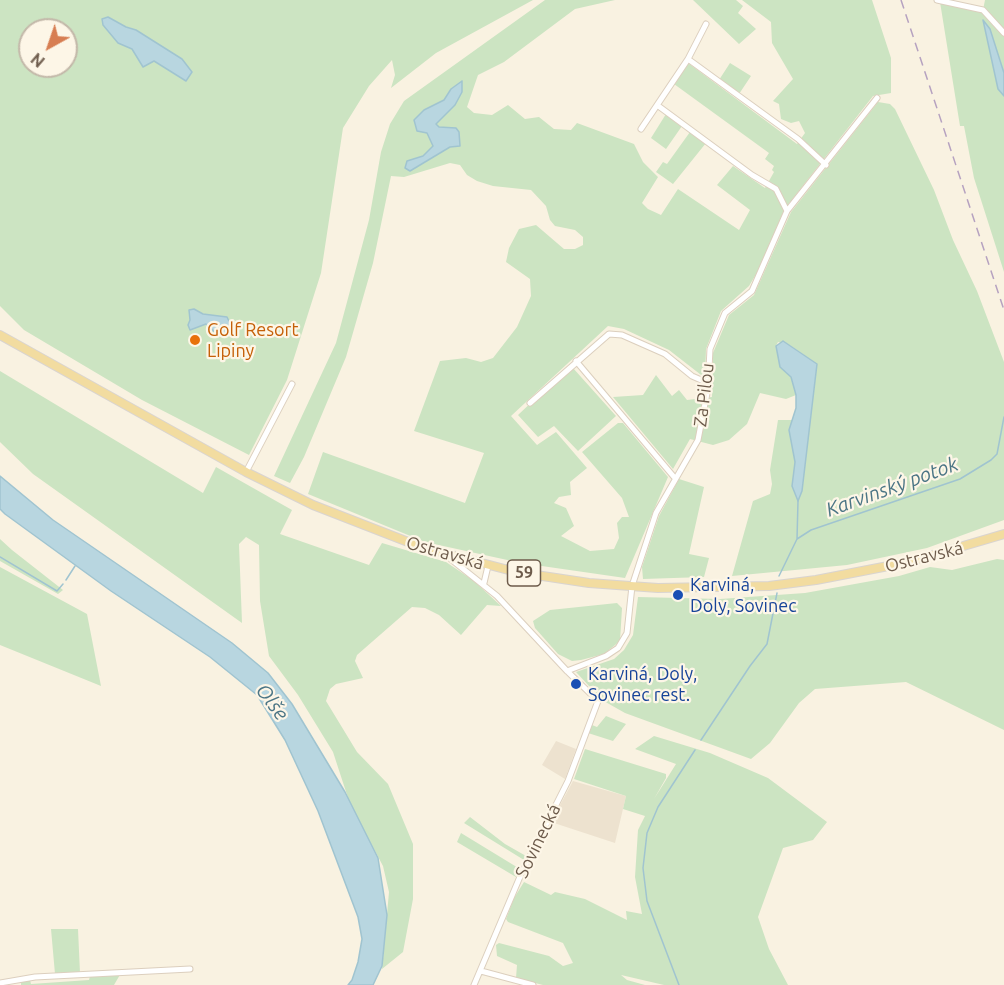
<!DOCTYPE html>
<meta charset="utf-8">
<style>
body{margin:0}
#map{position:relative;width:1004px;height:985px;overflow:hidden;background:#f9f2e1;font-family:Ubuntu,sans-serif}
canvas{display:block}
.north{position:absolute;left:18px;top:18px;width:60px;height:60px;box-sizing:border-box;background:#fdf6e7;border:2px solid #c3b8a9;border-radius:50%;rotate:220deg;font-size:16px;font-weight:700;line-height:24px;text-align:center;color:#6d5b4b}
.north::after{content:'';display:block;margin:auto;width:21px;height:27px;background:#d77e52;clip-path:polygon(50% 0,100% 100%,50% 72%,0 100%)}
</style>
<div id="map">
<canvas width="1004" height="985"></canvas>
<div class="north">N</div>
</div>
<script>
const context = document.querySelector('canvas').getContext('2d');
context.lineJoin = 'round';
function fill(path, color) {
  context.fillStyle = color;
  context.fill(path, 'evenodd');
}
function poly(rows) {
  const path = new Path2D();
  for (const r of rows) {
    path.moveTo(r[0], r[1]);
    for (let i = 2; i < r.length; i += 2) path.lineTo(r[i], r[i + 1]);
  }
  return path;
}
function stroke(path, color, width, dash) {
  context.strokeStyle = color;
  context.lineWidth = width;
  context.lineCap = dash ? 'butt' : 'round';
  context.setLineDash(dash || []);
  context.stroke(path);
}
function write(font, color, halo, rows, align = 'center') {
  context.font = font + ' Ubuntu,sans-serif';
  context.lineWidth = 4.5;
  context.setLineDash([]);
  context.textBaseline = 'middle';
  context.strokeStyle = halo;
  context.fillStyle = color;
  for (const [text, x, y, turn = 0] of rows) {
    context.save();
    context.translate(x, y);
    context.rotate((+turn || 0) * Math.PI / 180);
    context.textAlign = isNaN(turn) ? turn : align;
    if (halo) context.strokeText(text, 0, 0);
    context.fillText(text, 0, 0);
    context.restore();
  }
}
fill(poly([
 [556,741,576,749,565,779,542,765],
 [573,781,626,796,615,843,551,822]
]), '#ede2cf');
fill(poly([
 [0,0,533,0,436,53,391,88,395,75,392,60,369,86,343,128,321,273,287,380,249,455,142,400,24,330,0,306],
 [30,30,66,30,66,66,30,66],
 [545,0,615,0,575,9,504,62,478,75,467,107,474,113,492,115,508,105,525,119,539,117,554,129,571,130,577,123,634,144,643,162,658,177,642,203,648,209,661,215,678,189,739,230,750,210,717,185,733,166,765,188,774,172,772,170,774,166,765,159,769,153,674,84,688,63,797,144,805,133,799,121,791,123,781,119,779,104,773,101,793,79,772,43,771,22,742,0,872,0,891,58,891,93,873,96,784,210,761,266,749,286,721,311,706,349,705,378,669,350,624,329,608,326,511,416,537,445,556,432,587,468,570,482,571,495,559,497,554,503,566,508,574,526,561,536,590,551,614,549,619,538,617,523,622,517,629,517,622,498,582,452,618,423,623,423,668,477,625,578,521,563,425,542,308,494,323,452,465,503,484,453,414,431,440,361,466,358,481,362,493,358,517,327,531,296,530,279,506,262,509,248,519,229,536,225,564,249,575,249,583,245,583,237,575,230,555,226,550,220,546,206,531,190,493,186,477,181,467,175,460,165,450,163,404,177,391,176,373,263,346,357,304,457,290,483,274,476,336,343,369,220,381,152,390,124,404,101],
 [693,0,736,0,743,6,738,13,756,29,739,44],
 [985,0,1004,0,1004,272,974,178,964,126,960,126,940,2,983,10],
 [730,63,751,76,739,94,719,80],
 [878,102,890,104,895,109,934,190,953,240,977,291,1004,362,1004,520,927,548,847,565,732,576,753,501,770,494,772,484,770,470,778,420,793,420,789,430,795,462,792,486,798,500,802,490,817,364,791,346,778,342,776,346,781,367,791,377,796,395,786,399,760,393,747,424,729,440,713,445,690,439,673,469,613,397,643,395,656,375,672,396,679,390,687,400,712,397,713,353,729,315,754,295,791,212],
 [666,114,682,126,666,149,651,138],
 [690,132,706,143,673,184,656,172,663,162,667,164],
 [573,368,616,416,578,451,554,426,538,437,518,415,553,382],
 [0,371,203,493,216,467,292,510,280,534,369,565,382,543,446,562,474,581,501,606,487,605,461,635,439,615,425,608,412,607,357,655,355,661,363,678,336,684,330,689,326,701,357,752,388,784,413,844,413,899,403,952,382,969,389,892,383,866,350,804,333,752,298,695,269,656,260,601,259,545,246,537,239,544,242,623,33,474,0,442],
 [679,479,704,487,689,554,709,558,704,577,643,579,642,567,659,516],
 [0,539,12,550,63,590,58,594,0,561],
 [997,559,1004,560,1004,730,906,682,815,689,799,703,770,743,751,759,625,713,602,700,576,672,614,659,624,650,633,635,638,597,720,599,805,593,899,576,930,567,952,570],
 [0,567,87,614,101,686,0,645],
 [617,603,622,608,620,641,604,654,581,660,572,661,558,654,535,628,533,621,550,610],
 [606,716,626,724,613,741,588,733,592,725,597,727],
 [654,736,710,753,768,778,827,822,813,840,783,848,758,917,769,949,788,985,664,985,621,975,627,980,645,985,543,985,516,978,517,965,497,956,496,945,499,943,549,956,563,966,573,963,563,943,508,922,506,919,514,898,524,882,551,895,555,892,585,899,627,920,626,911,642,914,635,877,638,830,645,816,623,809,626,796,574,779,585,749,666,774,666,778,654,799,676,764,635,749],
 [470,817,505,844,526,856,524,860,464,823],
 [461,833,520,869,516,877,457,842],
 [51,929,78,929,80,973,55,974],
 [121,973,114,985,21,985,21,981,30,980,31,984,89,980,90,976]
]), '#cce4c2');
const water = poly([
 [108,17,126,27,136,30,182,59,192,72,186,81,154,61,143,67,132,49,118,43,103,25,102,19,108,17],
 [983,20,990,29,1004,73,1004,96,998,89,983,20],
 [462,81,462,92,455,105,436,124,439,127,456,128,459,132,460,146,450,147,410,171,405,168,407,161,423,156,433,146,427,133,417,131,414,120,424,110,444,100,451,89,462,81],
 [194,309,203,314,227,317,234,332,228,336,219,336,206,324,190,330,188,325,190,320,189,310,194,309],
 [783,341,817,364,802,491,798,501,792,486,795,462,789,430,796,408,796,395,791,377,780,367,776,346,783,341],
 [0,476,53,520,232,643,268,673,292,704,345,792,378,858,387,915,382,966,373,985,348,985,352,980,358,962,362,939,358,917,318,811,285,740,257,695,210,657,111,591,5,514,0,509,0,476]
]);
fill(water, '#b8d6e0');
stroke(water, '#a0c4d0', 1.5);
stroke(poly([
 [797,539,798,501],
 [0,557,57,591,63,584],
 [779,576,797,539,811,530,960,479,991,460,997,454,1004,417],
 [66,580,75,566],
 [701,740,750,666,767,644,777,593],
 [679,985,647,901,643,868,647,833,658,807,695,750]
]), '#a0c4d0', 1.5);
const street = poly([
 [937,0,983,10,1004,33],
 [688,59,798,139,826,165],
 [657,105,752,175,776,189,787,211],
 [641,129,688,59,706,24],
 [576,361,674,477],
 [530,403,609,334,622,335,665,354,692,376,708,383],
 [246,472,292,384],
 [447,556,497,596,567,671,598,701,568,781,522,872,474,985],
 [484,583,488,566],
 [567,671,606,656,618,648,627,633,632,586,656,513,698,440,708,388,710,349,725,313,752,291,787,211,877,98],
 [481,971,533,985],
 [0,983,35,977,190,969]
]);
const primary = poly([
 [0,335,246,472,313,505,421,547,516,572,589,583,658,588,769,586,816,580,909,562,1004,534]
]);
stroke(street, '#dccfbe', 7);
stroke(primary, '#d9d4d0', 10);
stroke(street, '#fff', 5);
stroke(primary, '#f2dca0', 8);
stroke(poly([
 [901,0,1004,310]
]), '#b6a2c0', 1.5, [9, 6]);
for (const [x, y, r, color] of [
 [195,340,6,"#e8710a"],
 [678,595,6,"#1a4fb4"],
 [576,684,6,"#1a4fb4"]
]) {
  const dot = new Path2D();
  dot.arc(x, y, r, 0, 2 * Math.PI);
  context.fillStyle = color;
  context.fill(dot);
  stroke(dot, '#fdf6e7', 2);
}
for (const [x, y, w] of [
 [524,573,33]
]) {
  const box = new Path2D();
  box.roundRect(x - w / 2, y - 13, w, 26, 4.5);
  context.fillStyle = '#fdf6e7';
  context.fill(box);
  stroke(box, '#6d5b4b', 1.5);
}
write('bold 16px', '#6d5b4b', null, [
 ["59",524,573]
]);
write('18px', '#c56008', '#fdf6e7', [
 ["Golf Resort",207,330],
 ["Lipiny",207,351]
], 'left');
write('18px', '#6d5b4b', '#fdf6e7', [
 ["Za Pilou",704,395,-83],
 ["Ostravská",445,553,16],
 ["Ostravská",924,557,-14],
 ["Sovinecká",538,841,-64]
]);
write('18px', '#164399', '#fdf6e7', [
 ["Karviná,",690,585],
 ["Doly, Sovinec",690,606],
 ["Karviná, Doly,",588,674],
 ["Sovinec rest.",588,695]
], 'left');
write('italic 20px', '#4b7585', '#fdf6e7', [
 ["Karvinský potok",892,487,-20],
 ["Olše",272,702,53]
]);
</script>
